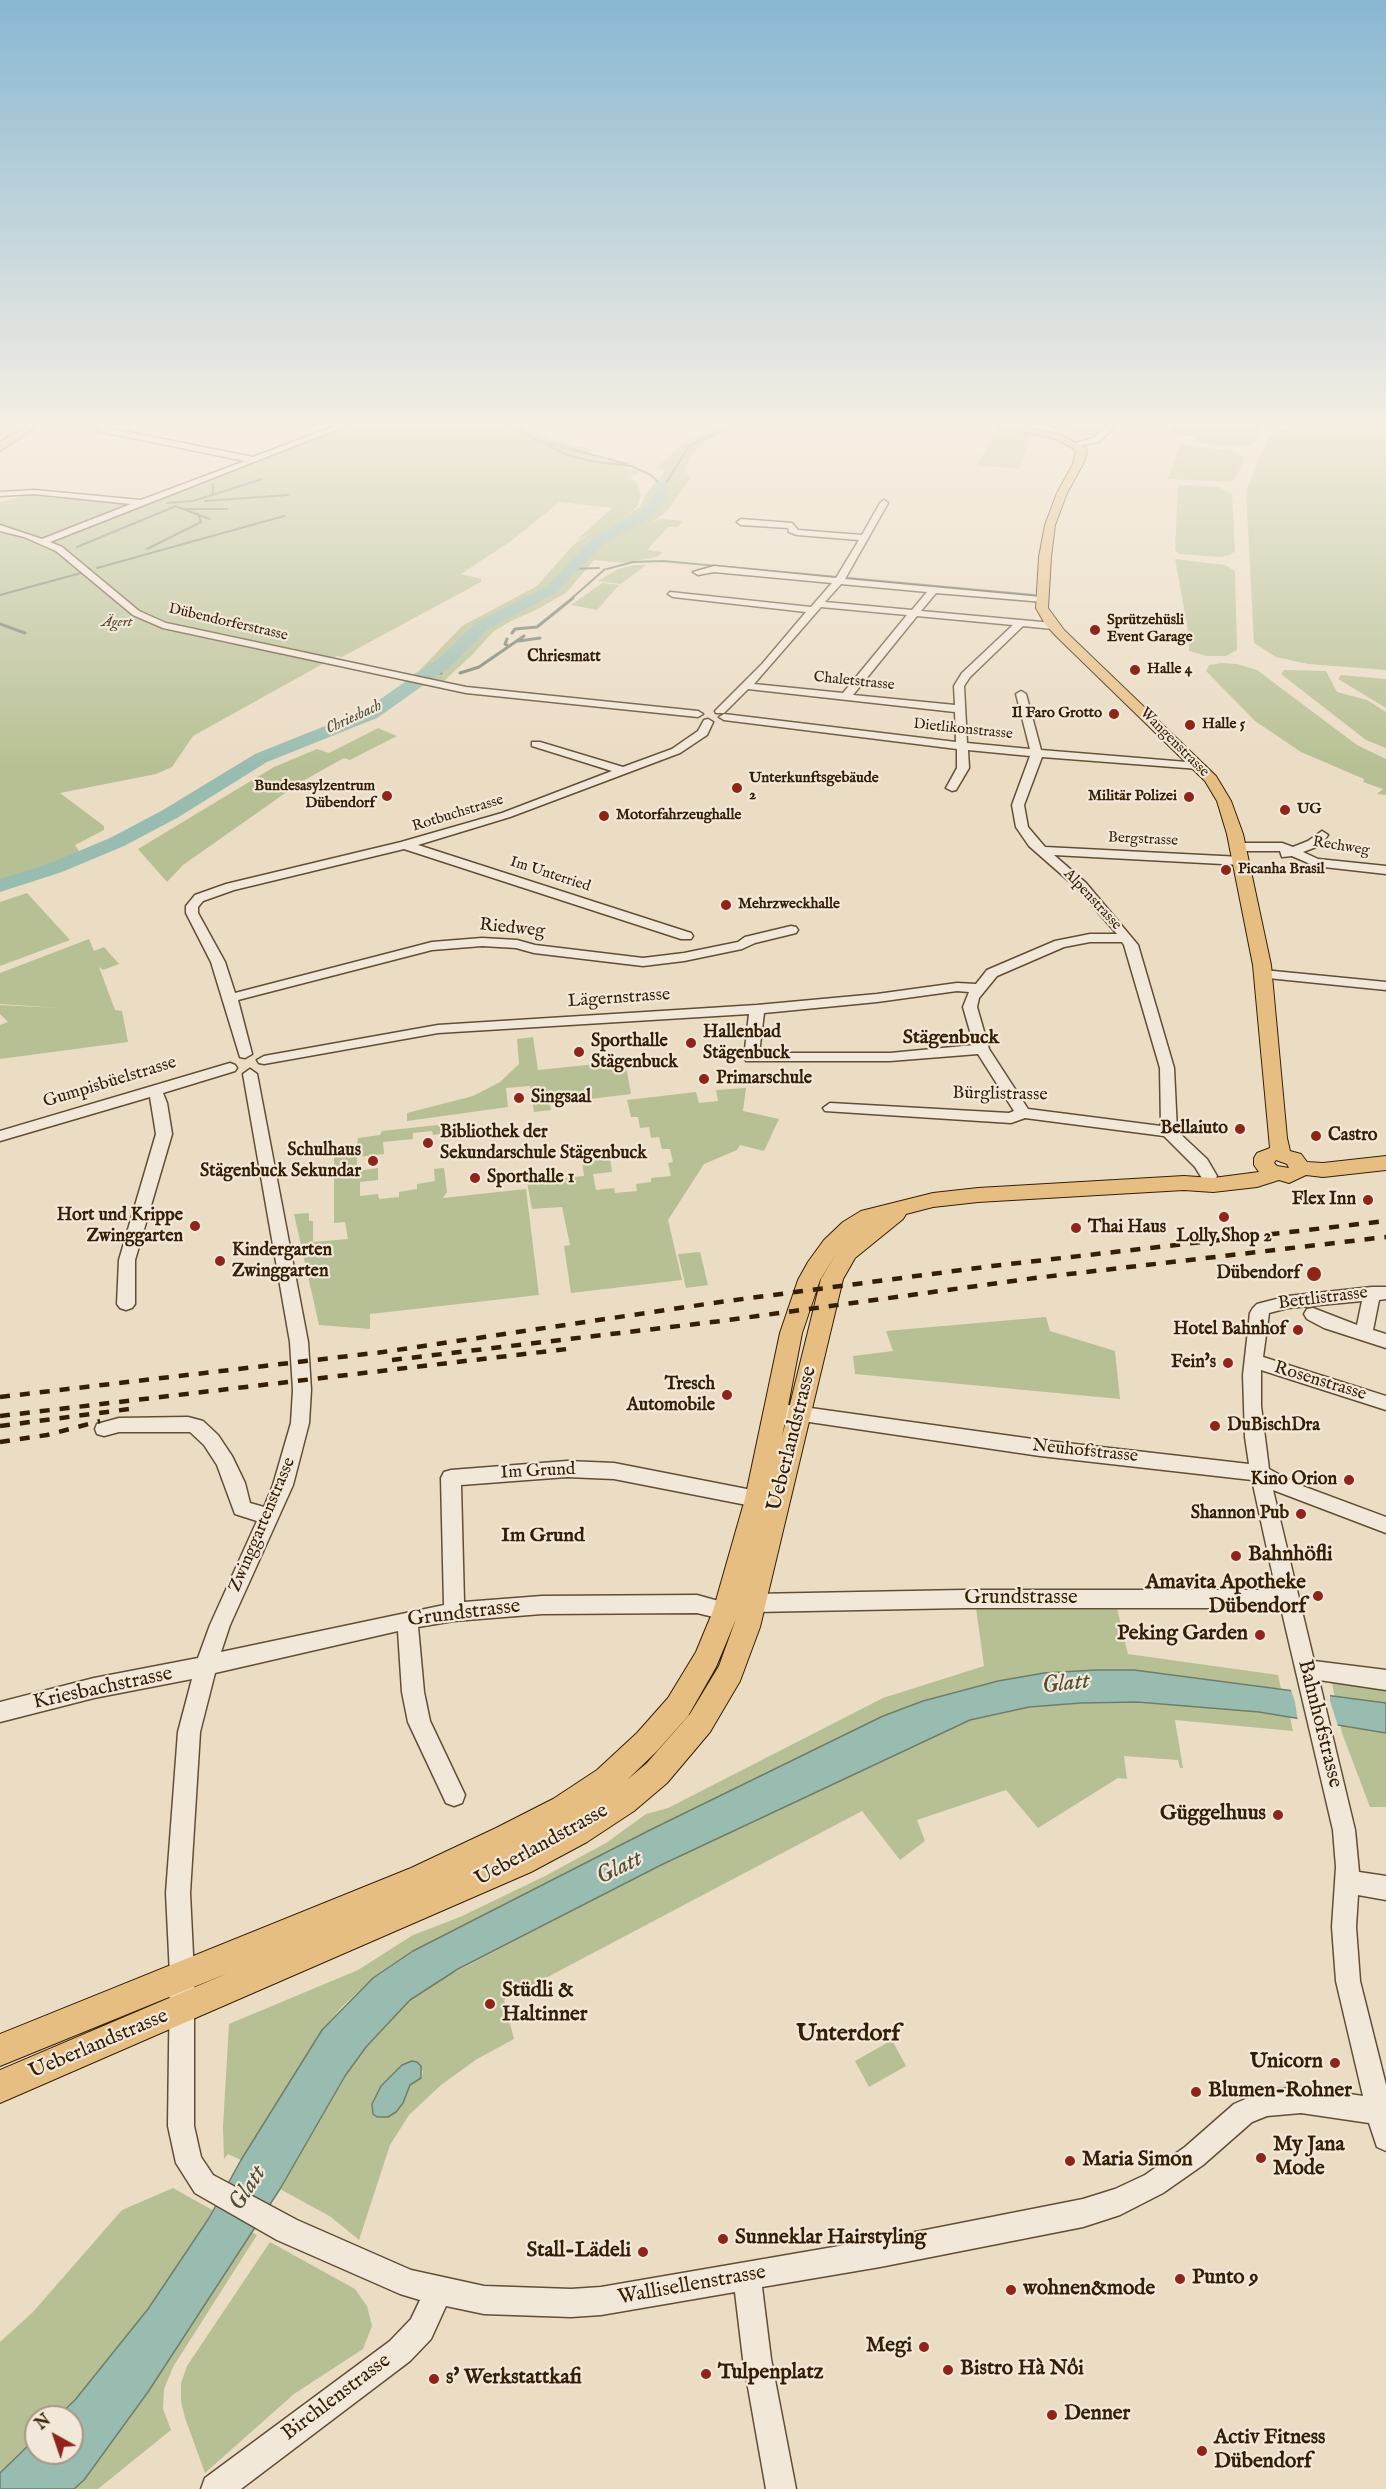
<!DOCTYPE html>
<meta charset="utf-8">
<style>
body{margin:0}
#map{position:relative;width:1386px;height:2489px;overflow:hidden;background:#ebdcc4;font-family:"IM FELL English",serif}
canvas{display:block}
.north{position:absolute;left:24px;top:2405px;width:60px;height:60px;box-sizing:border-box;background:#f2e8d9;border:2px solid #a69884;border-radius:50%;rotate:320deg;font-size:16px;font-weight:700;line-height:24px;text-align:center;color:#351f04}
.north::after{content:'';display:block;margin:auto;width:21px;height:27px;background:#8f2418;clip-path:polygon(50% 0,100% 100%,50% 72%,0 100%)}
</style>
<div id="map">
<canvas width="1386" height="2489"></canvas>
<div class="north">N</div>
</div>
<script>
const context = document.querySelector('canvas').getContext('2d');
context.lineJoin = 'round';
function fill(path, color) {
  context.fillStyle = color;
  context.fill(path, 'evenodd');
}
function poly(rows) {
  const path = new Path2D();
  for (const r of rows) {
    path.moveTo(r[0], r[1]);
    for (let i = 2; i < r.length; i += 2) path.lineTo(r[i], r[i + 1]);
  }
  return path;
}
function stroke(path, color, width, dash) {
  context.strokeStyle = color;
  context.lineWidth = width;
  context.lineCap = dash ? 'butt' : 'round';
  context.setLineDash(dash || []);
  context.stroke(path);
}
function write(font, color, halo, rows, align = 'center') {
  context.font = font + ' "IM FELL English",serif';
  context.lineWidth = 4.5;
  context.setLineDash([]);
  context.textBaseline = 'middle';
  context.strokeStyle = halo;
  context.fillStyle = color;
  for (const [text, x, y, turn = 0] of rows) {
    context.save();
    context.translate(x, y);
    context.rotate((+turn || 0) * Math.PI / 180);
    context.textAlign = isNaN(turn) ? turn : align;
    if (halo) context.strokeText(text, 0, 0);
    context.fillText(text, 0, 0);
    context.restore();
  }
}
fill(poly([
 [412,421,511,421,559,442,595,450,586,454,640,473,630,476,638,485,641,496,636,508,618,521,640,507,645,495,665,471,657,468,684,442,728,421,749,421,706,441,693,452,685,469,690,479,668,510,653,522,661,519,683,521,678,527,668,527,647,550,663,552,656,557,625,563,594,560,566,593,536,610,511,621,493,632,472,655,444,681,413,674,418,672,462,626,537,586,573,545,589,534,577,540,612,508,560,502,511,541,461,574,481,579,481,582,342,657,337,656,193,736,172,767,156,774,60,793,104,826,104,830,75,845,80,853,0,883,0,502,28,495,146,506,334,430,342,432,363,422,396,428],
 [1014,421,1110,421,1095,436],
 [1246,421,1264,425,1253,444,1249,446,1230,447,1191,442,1196,437,1168,433,1175,423,1237,429],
 [998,426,1032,433,1019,469,978,465],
 [1281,430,1386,436,1386,670,1308,664,1276,657,1254,643,1246,491,1270,434],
 [1181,444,1232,451,1245,458,1235,479,1230,482,1168,479],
 [1187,485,1218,487,1232,494,1235,551,1230,555,1220,557,1180,554,1175,550,1178,486],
 [1175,559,1225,565,1235,571,1237,650,1226,656,1207,656,1189,651,1189,636],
 [634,565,646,565,621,584,598,581,618,569],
 [602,583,619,585,597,610,571,605],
 [1221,663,1237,664,1257,670,1357,745,1386,759,1386,795,1377,794,1383,789,1363,782,1364,779,1301,752,1255,721,1206,671,1209,665],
 [1284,670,1326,671,1337,692,1367,700,1386,712,1386,748,1366,740,1281,674],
 [1341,675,1386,679,1386,708,1338,679],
 [378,728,397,736,350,760,344,758,301,782,183,865,167,882,138,849,274,767,317,749,329,753],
 [27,893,70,940,0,966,0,902],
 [89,939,94,951,104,947,119,964,103,970,99,967,115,1010,122,1011,128,1042,0,1059,0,1025,8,1022,0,1014,0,1005,59,1008,0,1004,0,973],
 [533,1037,538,1070,625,1061,631,1094,550,1104,551,1110,534,1112,530,1086,506,1088,508,1107,407,1121,407,1113,473,1096,500,1082,519,1064,517,1039],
 [746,1088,743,1111,779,1119,764,1151,740,1145,737,1150,704,1164,668,1220,682,1280,571,1293,564,1246,570,1245,562,1207,532,1209,527,1182,584,1176,582,1159,610,1157,612,1172,593,1174,596,1190,614,1188,615,1193,637,1191,636,1184,651,1182,651,1178,671,1176,668,1163,673,1162,670,1149,662,1149,659,1137,651,1138,649,1127,640,1128,638,1117,631,1117,627,1100,696,1092,699,1103,718,1101,716,1090],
 [447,1124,449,1133,433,1135,432,1131,413,1133,413,1139,383,1142,384,1154,357,1157,357,1171,378,1168,378,1180,360,1182,360,1196,378,1194,379,1199,399,1197,399,1192,417,1189,417,1184,435,1181,434,1169,444,1168,447,1192,443,1198,526,1189,539,1295,370,1314,370,1329,319,1325,294,1214,309,1213,309,1221,313,1221,313,1242,348,1239,345,1222,334,1223,334,1154,356,1151,358,1138,380,1135,382,1131],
 [700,1252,708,1285,686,1288,678,1254],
 [1046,1317,1050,1331,1115,1351,1120,1399,855,1374,853,1356,893,1351,886,1331],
 [976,1608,1117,1608,1128,1654,1278,1675,1281,1689,1134,1670,1096,1670,957,1691,883,1716,650,1830,413,1951,373,1978,343,2006,322,2030,241,2160,228,2154,224,2159,223,2126,229,2024,358,1970,413,1935,460,1917,545,1876,606,1843,646,1814,668,1808,883,1698,984,1666],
 [1332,1683,1386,1689,1386,1807,1370,1807,1342,1733],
 [1137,1702,1259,1712,1290,1717,1293,1731,1175,1720,1183,1768,1180,1768,1178,1760,1124,1756,1127,1779,1118,1778,1038,1828,1006,1790,917,1820,925,1841,900,1860,862,1811,504,2000,514,2039,477,2059,441,2085,409,2115,390,2145,359,2240,331,2217,280,2189,345,2076,366,2047,410,2000,434,1983,661,1865,970,1720,1029,1707,1081,1703],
 [412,2061,423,2071,422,2077,410,2085,401,2107,388,2117,373,2114,372,2104,385,2081,402,2065],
 [892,2040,906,2066,869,2087,855,2061],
 [173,2188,257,2235,173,2367,164,2389,163,2409,171,2430,98,2489,0,2489,0,2342,33,2312,122,2210],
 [36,2417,72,2417,72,2453,36,2453],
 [270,2242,355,2289,367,2306,372,2326,363,2349,294,2394,205,2473,185,2418,181,2401,181,2383,187,2366]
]), '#b7c094');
const water = poly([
 [1096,1670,1134,1670,1386,1703,1386,1733,1259,1712,1137,1702,1081,1703,1029,1707,970,1720,661,1865,458,1969,410,2000,366,2047,345,2076,280,2189,148,2392,84,2480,74,2489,0,2489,0,2473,36,2438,36,2453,72,2453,72,2417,57,2417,75,2400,148,2309,209,2218,241,2160,322,2030,373,1978,413,1951,650,1830,883,1716,923,1701,998,1681,1044,1673,1096,1670],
 [412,2061,417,2062,421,2066,421,2078,410,2085,403,2103,396,2112,388,2117,377,2117,373,2114,372,2104,381,2086,402,2065,412,2061]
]);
fill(water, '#99bcb0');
stroke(water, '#717d6b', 1.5);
fill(poly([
 [1290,1687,1330,1692,1330,1701,1339,1729,1298,1722,1295,1702]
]), '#ebdcc4');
stroke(poly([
 [502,421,567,455,591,461,631,466,651,475,661,485],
 [993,421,1032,428],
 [548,443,627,464],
 [213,484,213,495],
 [663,488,689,446,743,421],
 [193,501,262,479],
 [205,501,288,495],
 [167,503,193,501],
 [175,506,210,519],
 [183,509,227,509],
 [77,547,176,506],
 [147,549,201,522,198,514],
 [97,568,284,516],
 [571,569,599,568],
 [607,569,633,562,663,561,1034,595],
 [0,595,81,573],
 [571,599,605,569]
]), '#717d6b', 2);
stroke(poly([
 [0,624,25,633],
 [512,633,515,629,537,627,573,598],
 [507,639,505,644,508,646],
 [519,641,540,638],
 [431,673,441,673],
 [460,673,479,667,524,636]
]), '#717d6b', 3);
fill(poly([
 [661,481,666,482,670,488,664,502,652,517,603,544,557,592,488,629,451,666,377,718,267,762,177,818,124,846,62,872,0,892,0,879,48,864,110,838,163,810,255,754,365,710,439,658,476,623,547,586,593,538,642,511,651,501,656,488,654,485,661,481]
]), '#99bcb0');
const minor = poly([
 [105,421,114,421,103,427,253,457,348,421,358,421,50,542,62,547,139,611,166,623,466,687,698,711,703,714,698,717,466,693,163,628,133,615,56,551,24,537,0,531,0,525,42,539,131,504,34,494,0,496,0,492,34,490,141,500,245,461,97,431,96,424,105,421],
 [1113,421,1121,421,1099,442,1076,446,1072,444,1093,438,1113,421],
 [884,500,888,503,845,579,1041,597,1046,600,1044,602,936,593,921,611,1053,623,1058,626,1053,629,1023,626,970,677,964,686,967,743,1030,749,1016,694,1021,691,1026,694,1041,750,1199,763,1205,766,1199,769,1042,757,1024,805,1028,827,1045,847,1241,857,1247,861,1241,865,1054,855,1086,883,1138,945,1174,1068,1177,1131,1207,1159,1217,1176,1215,1180,1203,1180,1195,1167,1164,1136,1025,1118,1011,1123,825,1111,823,1108,830,1103,1009,1113,1014,1111,978,1054,890,1061,746,1061,744,1058,749,1014,438,1033,264,1064,259,1063,257,1060,264,1056,438,1025,757,1005,877,994,957,983,976,984,987,970,1055,941,1090,934,1117,934,1078,889,1029,846,1016,827,1012,805,1030,756,968,750,969,768,956,790,952,791,946,788,957,768,957,749,724,720,719,717,724,714,956,742,955,712,748,689,724,713,716,713,715,711,762,664,806,612,673,597,668,594,670,592,811,607,832,583,714,572,698,575,693,572,714,566,836,578,859,540,797,535,789,532,788,528,741,525,737,522,741,519,792,523,798,530,862,535,880,503,884,500],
 [841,584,927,592,912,610,825,602,841,584],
 [821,607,907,615,843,693,754,684,821,607],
 [917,616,1013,625,962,673,954,686,955,705,853,695,917,616],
 [1090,942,1122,942,1124,945,1160,1068,1161,1126,1028,1109,989,1049,977,1007,979,998,997,976,1064,947,1090,942],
 [957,991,969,992,963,1007,974,1045,890,1053,759,1053,764,1013,877,1002,957,991],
 [708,719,713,722,707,735,680,753,510,817,418,845,691,933,693,936,691,939,681,939,404,849,234,890,203,901,198,907,198,913,225,962,235,993,432,942,482,938,517,940,535,945,643,958,684,953,738,942,745,937,791,926,796,927,798,930,796,933,755,943,742,949,684,961,643,966,534,953,516,948,482,946,432,950,238,1000,252,1054,245,1058,240,1057,211,962,186,913,186,906,195,895,226,884,401,842,502,813,612,771,532,746,532,742,540,742,623,767,672,749,698,731,704,720,708,719],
 [1322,831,1328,835,1326,838,1316,847,1303,852,1318,859,1386,866,1386,874,1315,866,1292,856,1282,857,1280,851,1238,851,1232,847,1238,843,1282,843,1293,847,1308,841,1322,831],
 [1263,970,1386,982,1386,990,1258,977,1256,974,1263,970],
 [230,1063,235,1065,237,1068,235,1071,163,1093,167,1103,172,1134,135,1260,135,1304,132,1308,126,1310,120,1308,117,1304,119,1260,156,1134,150,1097,0,1141,0,1131,230,1063],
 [250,1069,257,1074,308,1342,311,1390,309,1423,293,1485,230,1625,221,1652,444,1605,441,1478,444,1472,451,1470,567,1461,614,1463,757,1491,764,1493,767,1499,764,1505,757,1507,614,1479,567,1477,461,1485,464,1602,542,1596,697,1595,733,1605,736,1611,733,1617,726,1620,697,1613,542,1614,454,1621,418,1627,424,1692,430,1721,465,1795,462,1803,454,1806,446,1803,408,1722,402,1692,398,1631,215,1673,200,1732,190,1893,194,1975,194,2126,201,2157,213,2175,297,2220,411,2270,484,2286,571,2289,601,2287,880,2239,1083,2199,1115,2189,1145,2175,1185,2147,1234,2104,1266,2090,1301,2087,1363,2096,1336,1981,1332,1927,1336,1867,1333,1830,1281,1608,964,1608,754,1612,747,1609,744,1603,747,1597,754,1594,964,1590,1276,1590,1252,1480,1040,1456,789,1419,783,1417,780,1412,783,1407,789,1405,1040,1440,1249,1464,1245,1437,1243,1375,1250,1313,1253,1308,1257,1304,1288,1296,1372,1287,1386,1287,1386,1299,1379,1300,1373,1330,1386,1334,1386,1348,1324,1328,1307,1319,1304,1314,1307,1309,1313,1308,1357,1325,1362,1301,1288,1308,1269,1313,1263,1357,1386,1396,1386,1410,1261,1370,1261,1406,1269,1469,1297,1484,1386,1517,1386,1533,1273,1490,1314,1661,1386,1670,1386,1690,1319,1680,1355,1830,1359,1872,1386,1876,1386,1900,1358,1895,1356,1927,1360,1981,1386,2085,1386,2151,1377,2147,1369,2123,1301,2113,1267,2116,1252,2122,1203,2165,1163,2193,1120,2215,1083,2227,880,2267,762,2287,771,2359,796,2489,766,2489,743,2359,735,2292,601,2315,571,2317,484,2314,446,2306,431,2339,410,2361,241,2489,201,2489,205,2478,390,2341,411,2319,420,2300,400,2294,277,2240,195,2193,176,2163,168,2126,170,1975,166,1893,178,1732,192,1679,94,1698,0,1722,0,1702,94,1678,198,1658,210,1625,257,1521,235,1514,217,1465,204,1445,190,1432,119,1432,104,1436,97,1434,95,1429,97,1424,119,1418,188,1417,203,1421,218,1435,232,1456,245,1483,250,1503,264,1507,273,1485,291,1423,293,1390,290,1342,243,1074,250,1069]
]);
const major = poly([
 [975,421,992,421,1059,434,1086,448,1087,453,1083,464,1067,493,1055,525,1051,557,1048,608,1064,630,1216,776,1231,801,1243,834,1271,965,1287,1138,1290,1151,1301,1154,1307,1162,1323,1163,1386,1156,1386,1170,1323,1177,1306,1175,1289,1183,1279,1180,1257,1187,1213,1192,1184,1190,978,1202,933,1207,906,1214,903,1219,855,1258,843,1279,760,1627,740,1681,710,1732,667,1783,634,1811,587,1842,531,1872,0,2103,0,2070,228,1973,0,2066,0,2034,411,1868,496,1828,553,1799,597,1770,637,1733,668,1698,696,1652,713,1611,745,1499,780,1333,798,1280,808,1262,824,1240,843,1222,861,1211,933,1193,978,1188,1184,1176,1213,1178,1259,1172,1254,1165,1254,1158,1257,1153,1270,1148,1253,965,1227,834,1217,801,1205,781,1056,636,1045,624,1036,608,1039,557,1045,525,1057,493,1073,464,1076,450,1056,439,975,421],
 [1276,1160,1287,1164,1289,1168,1277,1166,1274,1163,1276,1160],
 [836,1254,821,1279,782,1437,802,1333,820,1280,836,1254],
 [736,1619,719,1666,690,1714,647,1763,627,1780,657,1751,688,1716,716,1667,736,1619]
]);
const highway = poly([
 [33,421,46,421,0,451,0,442,33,421]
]);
stroke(minor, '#624e34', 3);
stroke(major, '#351f04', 2);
stroke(highway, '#351f04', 2);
fill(minor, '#f2e8d9');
fill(major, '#e6be82');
fill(highway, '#e6be82');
stroke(poly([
 [392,1360,721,1321,1035,1278,1386,1237],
 [0,1397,383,1352,720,1302,992,1266,1386,1221],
 [0,1416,567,1349],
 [0,1426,137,1408],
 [0,1442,47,1435,100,1421]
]), '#351f04', 4.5, [10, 10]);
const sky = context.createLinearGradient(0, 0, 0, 769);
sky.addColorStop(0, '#88b7d2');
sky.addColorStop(0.55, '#f6efe4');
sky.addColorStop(1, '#f6efe400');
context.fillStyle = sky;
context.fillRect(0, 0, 1386, 769);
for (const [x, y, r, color] of [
 [1095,630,6,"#8f2418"],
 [1135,670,6,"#8f2418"],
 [1114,714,6,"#8f2418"],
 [1190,725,6,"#8f2418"],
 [737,788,6,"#8f2418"],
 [387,796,6,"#8f2418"],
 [1189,797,6,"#8f2418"],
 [1285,810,6,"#8f2418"],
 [604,816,6,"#8f2418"],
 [1226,870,6,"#8f2418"],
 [726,905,6,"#8f2418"],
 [691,1043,6,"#8f2418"],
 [579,1052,6,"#8f2418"],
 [704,1079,6,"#8f2418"],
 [519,1098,6,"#8f2418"],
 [1240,1129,6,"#8f2418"],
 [1316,1136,6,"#8f2418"],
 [428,1143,6,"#8f2418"],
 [373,1161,6,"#8f2418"],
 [475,1178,6,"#8f2418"],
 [1368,1200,6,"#8f2418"],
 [1224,1217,6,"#8f2418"],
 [195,1226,6,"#8f2418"],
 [1076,1228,6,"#8f2418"],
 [220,1261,6,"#8f2418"],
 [1314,1274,8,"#8f2418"],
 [1298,1330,6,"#8f2418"],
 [1228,1363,6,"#8f2418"],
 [727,1395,6,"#8f2418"],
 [1215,1426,6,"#8f2418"],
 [1349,1480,6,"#8f2418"],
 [1301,1514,6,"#8f2418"],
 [1236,1556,6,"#8f2418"],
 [1318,1596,6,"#8f2418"],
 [1260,1635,6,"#8f2418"],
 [1278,1815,6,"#8f2418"],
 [490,2004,6,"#8f2418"],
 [1335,2063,6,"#8f2418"],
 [1196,2092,6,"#8f2418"],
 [1261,2158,6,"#8f2418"],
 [1070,2161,6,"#8f2418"],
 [723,2239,6,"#8f2418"],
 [643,2252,6,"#8f2418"],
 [1180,2279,6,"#8f2418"],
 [1011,2290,6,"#8f2418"],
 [924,2347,6,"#8f2418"],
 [948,2370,6,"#8f2418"],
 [706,2374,6,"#8f2418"],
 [434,2379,6,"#8f2418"],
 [1052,2415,6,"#8f2418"],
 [1202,2451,6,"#8f2418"]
]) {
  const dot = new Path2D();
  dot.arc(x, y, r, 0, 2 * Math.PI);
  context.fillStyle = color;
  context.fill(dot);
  stroke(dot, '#f2e8d9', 2);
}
write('bold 15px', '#351f04', '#f2e8d9', [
 ["Sprützehüsli",1107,621],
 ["Event Garage",1107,638],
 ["Halle 4",1147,670],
 ["Il Faro Grotto",1102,714,"right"],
 ["Halle 5",1202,725],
 ["Unterkunftsgebäude",749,779],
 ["2",749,796],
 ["Bundesasylzentrum",375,787,"right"],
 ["Dübendorf",375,804,"right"],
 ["Militär Polizei",1177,797,"right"],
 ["UG",1297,810],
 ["Motorfahrzeughalle",616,816],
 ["Picanha Brasil",1238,870],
 ["Mehrzweckhalle",738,905]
], 'left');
write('italic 15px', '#5c4f2f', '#f2e8d9', [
 ["Ägert",117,623]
]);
write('15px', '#351f04', '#f2e8d9', [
 ["Dübendorferstrasse",228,623,13],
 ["Chaletstrasse",854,682,6],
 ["Dietlikonstrasse",963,730,6],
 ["Wangenstrasse",1174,743,45],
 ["Rotbuchstrasse",458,814,-17],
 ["Bergstrasse",1143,840,3],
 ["Rechweg",1341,847,9],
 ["Im Unterried",550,875,18],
 ["Alpenstrasse",1092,900,47]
]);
write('bold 16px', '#351f04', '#f2e8d9', [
 ["Chriesmatt",564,658]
]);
write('italic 16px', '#534e38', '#f2e8d9', [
 ["Chriesbach",354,718,-25]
]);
write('18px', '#351f04', '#f2e8d9', [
 ["Riedweg",512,929,6],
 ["Lägernstrasse",619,999,-4],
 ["Gumpisbüelstrasse",110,1083,-17],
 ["Bürglistrasse",1000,1095,1],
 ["Bettlistrasse",1323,1299,-7],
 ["Rosenstrasse",1320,1382,17],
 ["Neuhofstrasse",1085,1452,6],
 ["Im Grund",538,1472,-3],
 ["Zwinggartenstrasse",263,1525,-67]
]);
write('bold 18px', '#351f04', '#f2e8d9', [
 ["Hallenbad",703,1033],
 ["Stägenbuck",703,1054],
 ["Sporthalle",591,1042],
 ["Stägenbuck",591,1063],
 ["Primarschule",716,1079],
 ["Singsaal",531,1098],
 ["Bellaiuto",1228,1129,"right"],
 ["Bibliothek der",440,1133],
 ["Sekundarschule Stägenbuck",440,1154],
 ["Castro",1328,1136],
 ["Schulhaus",361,1151,"right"],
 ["Stägenbuck Sekundar",361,1172,"right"],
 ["Sporthalle 1",487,1178],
 ["Flex Inn",1356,1200,"right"],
 ["Hort und Krippe",183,1216,"right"],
 ["Zwinggarten",183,1237,"right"],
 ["Thai Haus",1088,1228],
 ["Lolly Shop 2",1224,1237,"center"],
 ["Kindergarten",232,1251],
 ["Zwinggarten",232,1272],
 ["Dübendorf",1300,1274,"right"],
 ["Hotel Bahnhof",1286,1330,"right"],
 ["Fein's",1216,1363,"right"],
 ["Tresch",715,1385,"right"],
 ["Automobile",715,1406,"right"],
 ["DuBischDra",1227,1426],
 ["Kino Orion",1337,1480,"right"],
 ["Shannon Pub",1289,1514,"right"]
], 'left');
write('bold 20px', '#351f04', '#f2e8d9', [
 ["Stägenbuck",951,1039],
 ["Im Grund",543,1537]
]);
write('21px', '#351f04', '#f2e8d9', [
 ["Ueberlandstrasse",793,1439,-76],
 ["Grundstrasse",1021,1599],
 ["Grundstrasse",464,1614,-7],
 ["Kriesbachstrasse",103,1689,-12],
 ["Bahnhofstrasse",1319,1724,76],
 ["Ueberlandstrasse",542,1846,-29],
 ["Ueberlandstrasse",99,2045,-23],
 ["Wallisellenstrasse",692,2286,-10],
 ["Birchlenstrasse",337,2398,-37]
]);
write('bold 21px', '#351f04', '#f2e8d9', [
 ["Bahnhöfli",1248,1556],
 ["Amavita Apotheke",1306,1584,"right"],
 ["Dübendorf",1306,1608,"right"],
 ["Peking Garden",1248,1635,"right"],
 ["Güggelhuus",1266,1815,"right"],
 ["Stüdli &",502,1992],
 ["Haltinner",502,2016],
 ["Unicorn",1323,2063,"right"],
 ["Blumen-Rohner",1208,2092],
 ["My Jana",1273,2146],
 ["Mode",1273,2170],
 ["Maria Simon",1082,2161],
 ["Sunneklar Hairstyling",735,2239],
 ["Stall-Lädeli",631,2252,"right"],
 ["Punto 9",1192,2279],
 ["wohnen&mode",1023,2290],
 ["Megi",912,2347,"right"],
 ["Bistro Hà Nôi",960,2370],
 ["Tulpenplatz",718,2374],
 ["s' Werkstattkafi",446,2379],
 ["Denner",1064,2415],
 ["Activ Fitness",1214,2439],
 ["Dübendorf",1214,2463]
], 'left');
write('italic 24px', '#534e38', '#f2e8d9', [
 ["Glatt",1066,1685,-7],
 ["Glatt",620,1869,-27],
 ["Glatt",249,2189,-58]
]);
write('bold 24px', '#351f04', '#f2e8d9', [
 ["Unterdorf",848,2035]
]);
</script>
